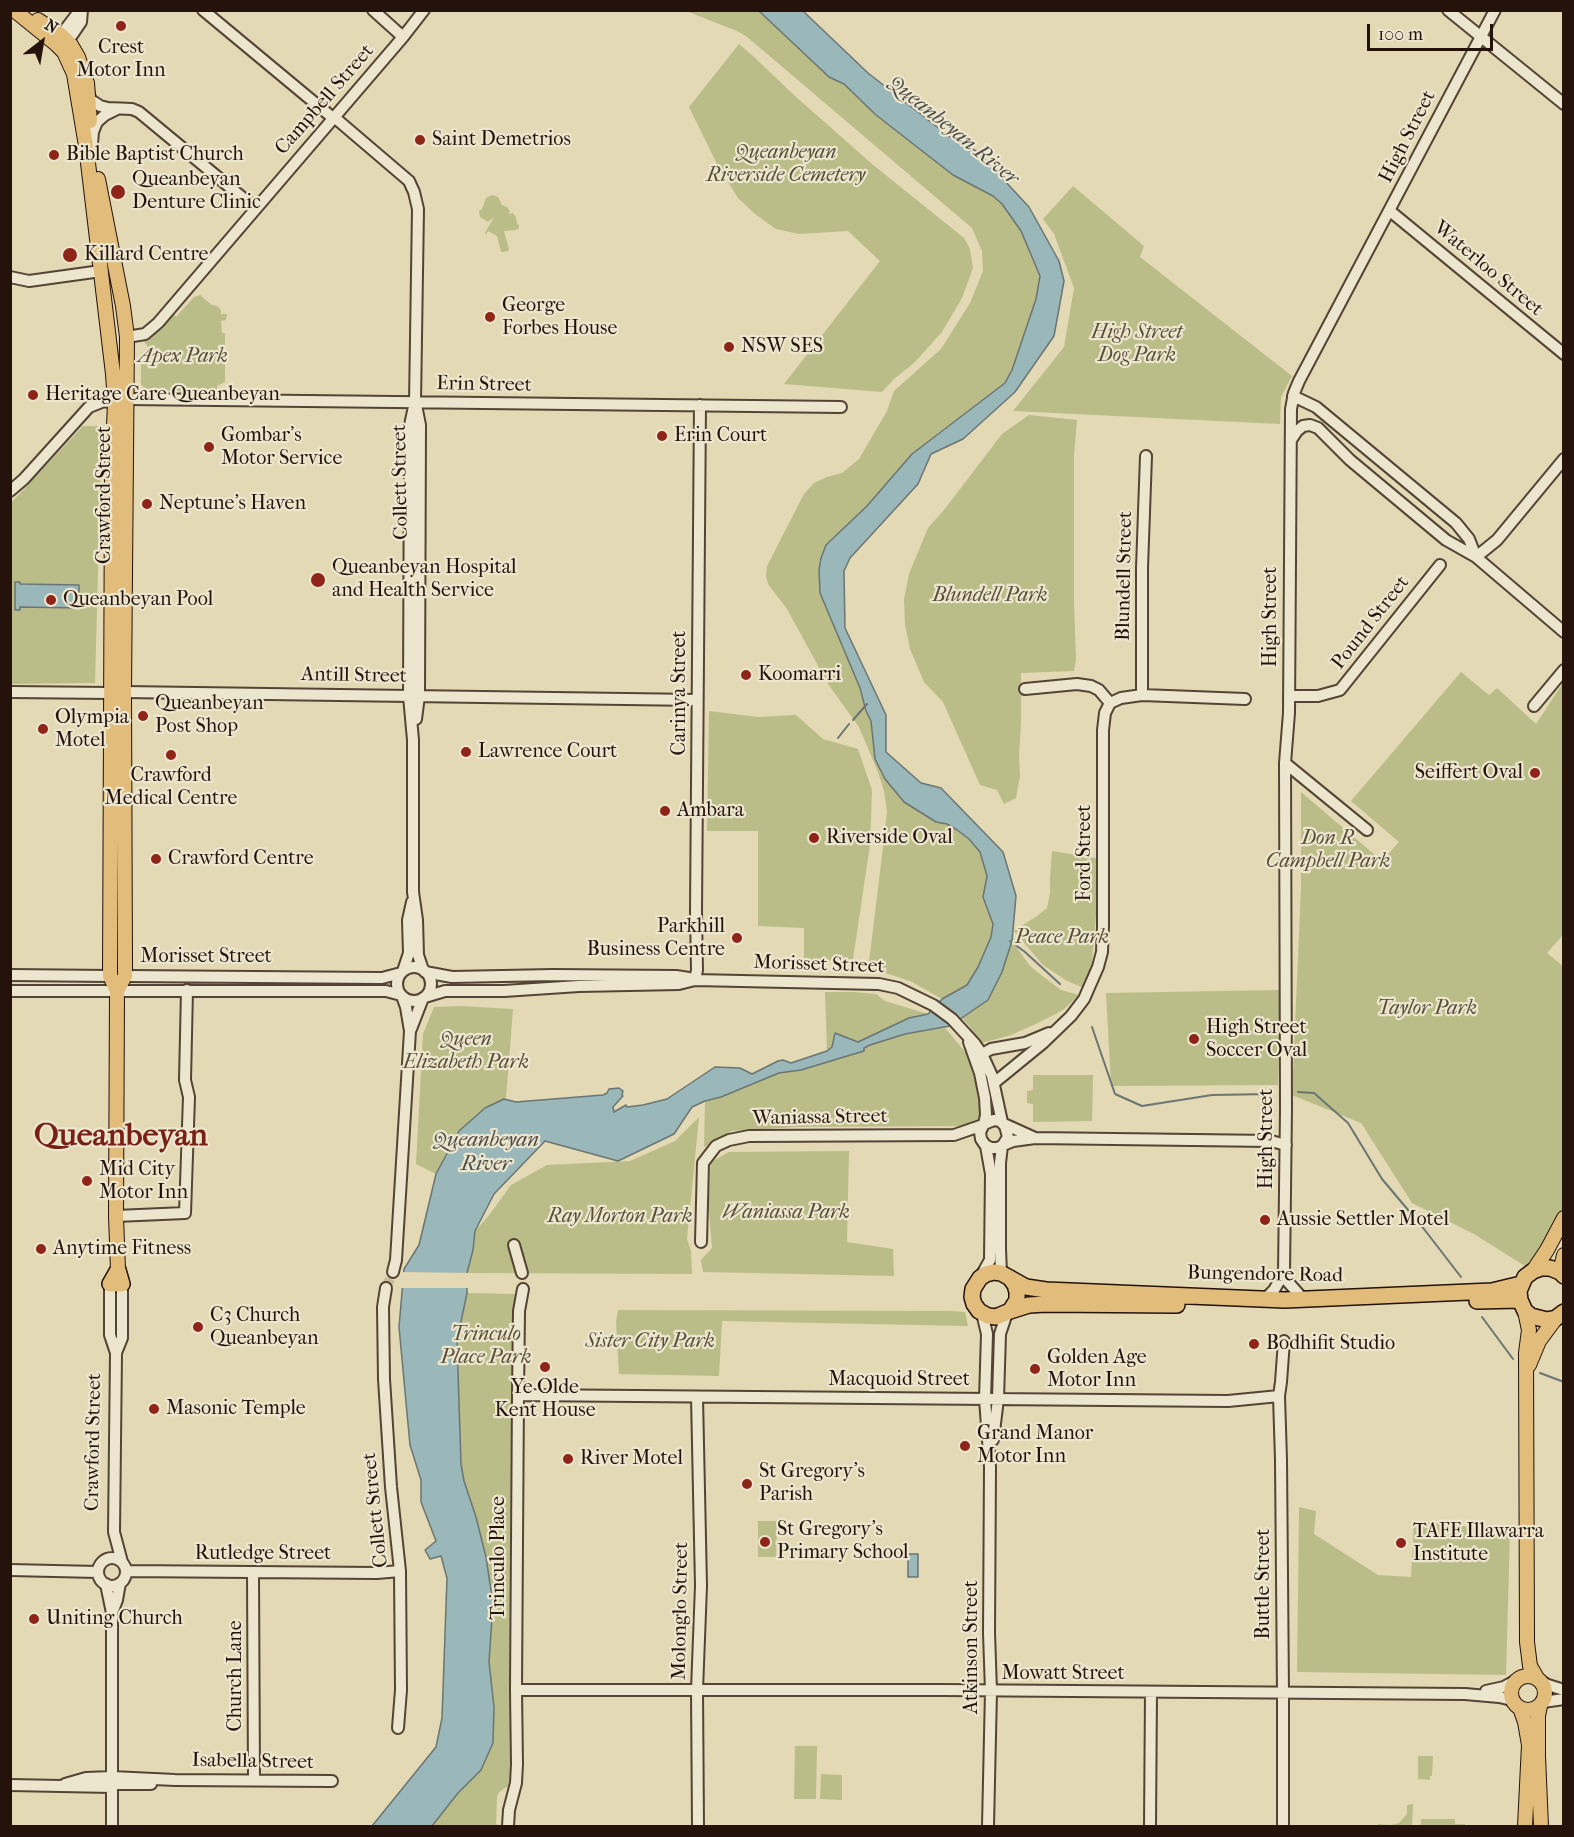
<!DOCTYPE html>
<style>
body{margin:0}
#map{position:relative;width:1574px;height:1837px;overflow:hidden;background:#e3d9b4;font-family:"IM FELL French Canon",serif}
canvas{display:block}
.frame{position:absolute;inset:0;border:12px solid #24120b;pointer-events:none}
.north{position:absolute;left:12px;top:12px;width:60px;height:60px;-webkit-text-stroke:4px #ede6ce;paint-order:stroke;rotate:31deg;font-size:16px;font-weight:700;line-height:24px;text-align:center;color:#24120b}
.north::after{content:'';display:block;margin:auto;width:21px;height:27px;background:#24120b;clip-path:polygon(50% 0,100% 100%,50% 72%,0 100%)}
.scale{position:absolute;left:1367px;top:24px;width:126px;height:27px;box-sizing:border-box;border:3px solid #24120b;border-top:0;padding-left:8px;font-size:18px;line-height:21px;white-space:nowrap;color:#24120b;-webkit-text-stroke:4px #ede6ce;paint-order:stroke}
</style>
<div id="map">
<canvas width="1574" height="1837"></canvas>
<div class="frame"></div>
<div class="north">N</div>
<div class="scale">100 m</div>
</div>
<script>
const context = document.querySelector('canvas').getContext('2d');
context.lineJoin = 'round';
function fill(path, color) {
  context.fillStyle = color;
  context.fill(path, 'evenodd');
}
function poly(rows) {
  const path = new Path2D();
  for (const r of rows) {
    if (r.length === 3) {
      path.moveTo(r[0] + r[2], r[1]);
      path.arc(r[0], r[1], r[2], 0, 2 * Math.PI);
      continue;
    }
    path.moveTo(r[0], r[1]);
    for (let i = 2; i < r.length; i += 2) path.lineTo(r[i], r[i + 1]);
  }
  return path;
}
function stroke(path, color, width, dash) {
  context.strokeStyle = color;
  context.lineWidth = width;
  context.lineCap = dash ? 'butt' : 'round';
  context.setLineDash(dash || []);
  context.stroke(path);
}
function write(font, color, halo, rows, align = 'center') {
  context.font = font + ' "IM FELL French Canon",serif';
  context.lineWidth = 4.5;
  context.setLineDash([]);
  context.textBaseline = 'middle';
  context.strokeStyle = halo;
  context.fillStyle = color;
  for (const [text, x, y, turn = 0] of rows) {
    context.save();
    context.translate(x, y);
    context.rotate((+turn || 0) * Math.PI / 180);
    context.textAlign = isNaN(turn) ? turn : align;
    if (halo) context.strokeText(text, 0, 0);
    context.fillText(text, 0, 0);
    context.restore();
  }
}
fill(poly([
 [686,11,759,11,829,77,844,84,876,115,953,175,993,196,1002,204,1021,231,1040,276,1036,299,1012,370,1005,383,937,434,887,482,867,506,826,545,821,558,866,711,871,721,875,759,925,814,936,822,947,824,969,839,980,852,984,862,987,876,983,897,993,924,991,937,978,967,967,985,942,999,912,982,889,974,868,970,885,831,887,811,884,791,878,772,859,727,828,684,787,609,768,584,766,576,767,566,804,494,814,483,827,477,842,473,859,459,887,411,894,391,941,349,970,303,983,271,982,251,972,228,746,36,737,31],
 [739,44,753,56,795,96,872,164,964,238,970,249,973,268,962,298,942,332,914,363,894,379,882,392,784,384,880,261,848,231,799,234,776,229,755,214,738,198,717,164,689,107],
 [1073,186,1144,246,1140,257,1292,376,1281,397,1280,424,1013,411,1064,347,1074,288,1054,234,1043,219],
 [492,195,498,197,502,205,507,207,510,211,509,214,513,213,516,217,517,224,519,225,519,228,516,230,504,231,509,249,508,251,504,252,501,252,497,236,488,231,486,235,485,233,494,217,488,222,480,217,479,211,482,209,486,198],
 [200,295,212,305,217,306,221,310,221,314,227,314,226,320,221,321,222,333,225,333,225,382,217,386,217,392,148,390,141,385,141,354,148,347,143,340,143,333,159,328,163,329,164,327,163,324,169,313,174,314,176,317,194,297],
 [1029,415,1077,420,1074,455,1074,602,1076,660,1074,671,1021,673,1021,724,1019,755,1020,776,1016,798,1004,804,997,790,980,785,943,702,924,682,910,649,905,624,904,599,909,574,928,528,944,510,1002,434],
 [83,426,102,426,95,683,11,684,10,504],
 [1461,672,1489,695,1497,688,1536,724,1563,683,1563,935,1547,953,1563,966,1564,1215,1528,1268,1474,1234,1412,1203,1361,1123,1292,1095,1301,888,1301,792,1382,861,1399,842,1351,801],
 [709,711,758,717,796,715,823,739,858,749,872,790,870,845,853,959,804,962,804,928,758,926,758,831,707,831],
 [1052,851,1101,859,1091,971,1082,987,1067,981,1043,965,1014,931,1037,916,1047,908,1050,893,1050,878],
 [1012,941,1030,966,1045,978,1061,990,1079,995,1063,1010,1038,1023,1011,1035,982,1043,973,1037,970,1027,962,1018,988,1000,1002,972],
 [1280,990,1278,1085,1111,1086,1106,993],
 [825,992,853,992,876,994,885,1001,928,1014,909,1018,858,1042,843,1037,827,1051],
 [459,1006,513,1009,506,1098,485,1108,459,1131,436,1174,416,1164,423,1034,434,1007],
 [945,1028,966,1053,977,1081,981,1110,979,1126,796,1127,732,1131,704,1147,705,1101,721,1097,779,1073,801,1070,854,1054,864,1051,864,1048,870,1045,905,1034],
 [1033,1075,1093,1075,1092,1121,1033,1122,1033,1104,1027,1103,1027,1091,1033,1090],
 [699,1117,687,1239,691,1251,692,1274,467,1273,473,1250,475,1231,490,1214,511,1185,547,1165,630,1161,675,1141],
 [849,1151,847,1242,893,1249,894,1276,703,1272,701,1260,712,1248,708,1200,711,1162,729,1152],
 [467,1293,515,1294,513,1733,511,1769,508,1786,499,1792,497,1797,496,1824,502,1826,432,1826,458,1793,481,1770,493,1743,494,1707,489,1662,493,1604,486,1557,476,1517,464,1481,461,1464,457,1341],
 [618,1310,951,1311,965,1312,968,1326,722,1321,719,1376,619,1374,616,1322],
 [1299,1507,1316,1511,1314,1534,1378,1575,1411,1577,1414,1521,1510,1531,1506,1675,1297,1672],
 [758,1521,777,1521,776,1557,758,1557],
 [795,1746,817,1746,816,1799,794,1799],
 [1418,1756,1433,1756,1432,1776,1430,1776,1430,1780,1418,1779],
 [821,1774,842,1775,842,1800,820,1799],
 [1413,1804,1412,1826,1378,1826,1378,1824,1391,1825,1399,1823,1407,1814,1407,1805],
 [1421,1819,1455,1819,1455,1824,1465,1824,1465,1826,1421,1826]
]), '#babd88');
const water = poly([
 [759,11,803,11,868,73,950,137,978,152,1029,207,1059,261,1064,281,1054,336,1015,392,963,439,931,454,918,484,850,558,844,571,845,628,886,715,886,752,921,783,941,788,1003,852,1016,896,1012,941,1002,972,988,1000,950,1026,905,1034,870,1045,864,1048,864,1051,854,1054,801,1070,779,1073,721,1097,705,1101,692,1107,674,1134,618,1161,545,1141,494,1194,475,1231,473,1250,467,1273,467,1293,457,1341,461,1464,464,1481,476,1517,486,1557,493,1604,489,1662,494,1707,493,1743,481,1770,458,1793,432,1826,372,1826,436,1747,442,1718,447,1578,441,1556,430,1559,425,1550,436,1541,421,1502,421,1480,410,1445,399,1327,404,1269,419,1245,436,1174,459,1131,485,1108,504,1099,516,1102,603,1095,607,1093,609,1089,619,1088,623,1091,622,1095,623,1096,613,1107,614,1112,626,1105,627,1107,643,1105,667,1099,715,1067,740,1068,752,1074,778,1061,783,1060,791,1063,827,1051,832,1047,835,1033,858,1042,909,1018,928,1014,942,999,967,985,978,967,991,937,993,924,983,897,987,876,980,852,969,839,957,830,947,824,936,822,904,802,885,779,875,759,871,721,866,711,860,688,820,593,819,570,821,558,826,545,867,506,912,454,1005,383,1012,370,1036,299,1040,276,1021,231,1002,204,993,196,953,175,876,115,844,84,829,77,759,11],
 [15,582,20,582,20,584,79,585,79,608,20,607,20,610,15,610,15,582],
 [908,1554,918,1554,918,1577,908,1577,908,1554]
]);
fill(water, '#9ab7b9');
stroke(water, '#6b7573', 1.5);
fill(poly([
 [400,1272,471,1273,470,1288,399,1288]
]), '#e3d9b4');
stroke(poly([
 [853,720,867,704],
 [838,738,849,724],
 [1010,941,1025,952,1060,984],
 [1092,1027,1115,1094,1142,1106,1212,1095,1271,1094],
 [1298,1092,1314,1093,1348,1123,1382,1179,1424,1229,1461,1277],
 [1482,1317,1513,1359],
 [1540,1373,1564,1382]
]), '#6b7573', 2);
stroke(poly([
 [386,1288,393,1272]
]), '#c6bb9b', 10, [10, 5]);
const minor = poly([
 [203,10,333,118],
 [373,10,403,37],
 [1448,10,1564,104],
 [61,35,80,10],
 [68,41,81,22,82,10],
 [88,92,91,100,100,106,108,108,132,109,139,112,255,208],
 [334,117,409,181,414,192,418,209,415,402,410,425,409,696,413,740,413,892,417,920,418,955,423,970],
 [92,144,93,132,97,122,105,115,117,109],
 [1390,211,1564,354],
 [10,277,29,281,101,271],
 [127,337,145,334,158,323,403,37,424,10],
 [1293,396,1316,407,1456,523,1469,539,1476,557],
 [127,399,841,407],
 [1291,440,1297,431,1303,426,1310,425,1318,428,1350,460,1446,540,1476,557,1564,632],
 [10,491,24,479,89,407,104,401,115,403],
 [1476,557,1497,540,1564,459],
 [1025,689,1077,684,1091,686,1099,690,1110,703],
 [10,692,111,693],
 [124,692,697,700],
 [1142,695,1142,568,1146,456],
 [1289,696,1318,696,1340,690,1440,565],
 [1534,706,1564,670],
 [416,719,419,696,420,425,416,405],
 [1285,763,1367,830],
 [414,984,17],
 [403,971,409,953,408,920,412,902],
 [425,972,452,977,553,975,676,976,689,978],
 [10,975,110,976],
 [125,976,382,978,401,973],
 [695,980,697,970,696,912,700,405],
 [10,991,386,991,401,995],
 [425,997,445,991,504,991,579,986,679,984,695,980,879,984,898,988,933,1005,952,1019,975,1044,982,1054,992,1076,1002,1122],
 [411,1029,423,998],
 [969,1042,980,1073,985,1098,986,1115,984,1124,980,1132,981,1139,985,1145,991,1148,998,1148,1003,1145,1008,1137,1005,1126,1000,1121,994,1120,984,1124],
 [982,1054,991,1049,1025,1043,1049,1033],
 [994,1083,1043,1043,1071,1016,1084,999,1098,967,1102,952,1103,926,1103,730,1105,713,1110,703,1121,698,1142,695,1245,699],
 [1004,1124,1035,1138],
 [1003,1145,1013,1141,1035,1138,1271,1141,1286,1145],
 [116,1216,185,1213,189,1097,185,1080,187,990],
 [701,1242,703,1163,716,1146,729,1140,749,1136,954,1135,983,1125],
 [514,1245,522,1273],
 [393,1272,396,1260,410,1031,406,1007,402,996],
 [1001,1273,1000,1249,1000,1163,1002,1146],
 [980,1278,990,1260,991,1174,986,1146],
 [110,1284,110,1335,116,1353],
 [386,1288,383,1307,384,1379,391,1487,400,1571,401,1690,398,1728],
 [1265,1299,1274,1290,1284,1273],
 [1303,1299,1288,1282,1284,1273,1286,1108,1285,763,1289,713,1291,409,1294,393,1299,381,1495,10],
 [982,1313,987,1334,985,1399,990,1467,989,1633,991,1691,988,1826],
 [518,1395,1228,1401,1279,1396],
 [697,1397,701,1586,697,1690,698,1826],
 [993,1440,998,1399,1000,1334,1007,1313],
 [112,1572,14],
 [122,1562,114,1532,116,1353,122,1338,122,1284],
 [10,1570,98,1572],
 [126,1571,377,1573,400,1571],
 [253,1573,254,1780],
 [106,1584,112,1613,112,1826],
 [112,1613,117,1600,120,1583],
 [1541,1681,1548,1685,1564,1690],
 [516,1690,942,1690,1465,1694,1499,1697,1512,1700],
 [1486,1691,1504,1687,1515,1681],
 [1543,1702,1564,1699],
 [112,1777,175,1780,332,1781],
 [65,1784,86,1778,112,1777],
 [112,1784,151,1784],
 [10,1785,112,1787],
 [508,1826,509,1810,516,1783,517,1764,516,1690,518,1395,519,1311,523,1289],
 [1150,1826,1151,1692],
 [1283,1826,1283,1693,1281,1460,1279,1396,1281,1382,1284,1341]
]);
const major = poly([
 [14,10,56,44,64,52,74,74,86,146,113,374,115,403,112,473,110,976,117,991,116,1216,118,1270],
 [38,20,61,35,71,45,78,57,87,83,90,121],
 [98,179,123,306,127,337,124,692,125,964,125,976,117,991],
 [1533,1271,1547,1250,1564,1218],
 [1560,1272,1564,1255],
 [1525,1311,1529,1330,1526,1353,1527,1642,1530,1666,1537,1678],
 [1529,1365,1539,1341,1556,1318],
 [1528,1693,17],
 [1540,1706,1538,1716,1538,1756,1541,1826],
 [1520,1708,1525,1722,1529,1745,1525,1826]
]);
const highway = poly([
 [118,1270,122,1284,110,1284,118,1270],
 [1564,1276,1560,1272,1550,1268,1541,1268,1533,1271,1525,1277,1519,1291,1520,1300,1525,1311,1531,1316,1547,1320,1556,1318,1564,1312],
 [1010,1278,1015,1285,1017,1292,1017,1300,1010,1311,996,1317,988,1316,979,1311,974,1304,972,1297,973,1289,980,1278,986,1274,994,1272,1001,1273,1026,1287,1046,1290,1285,1300,1492,1291,1521,1284],
 [1477,1301,1520,1300],
 [1010,1311,1029,1305,1046,1304,1177,1305]
]);
stroke(minor, '#544435', 14);
stroke(major, '#24120b', 16);
stroke(highway, '#24120b', 18);
stroke(minor, '#ede6ce', 10);
stroke(major, '#e2bc7a', 14);
stroke(highway, '#e2bc7a', 15);
for (const [x, y, r, color] of [
 [121,26,6,"#8f2418"],
 [420,140,6,"#8f2418"],
 [54,155,6,"#8f2418"],
 [118,192,8,"#8f2418"],
 [70,255,8,"#8f2418"],
 [490,317,6,"#8f2418"],
 [729,347,6,"#8f2418"],
 [33,395,6,"#8f2418"],
 [662,436,6,"#8f2418"],
 [209,447,6,"#8f2418"],
 [147,504,6,"#8f2418"],
 [318,580,8,"#8f2418"],
 [51,600,6,"#8f2418"],
 [746,675,6,"#8f2418"],
 [143,716,6,"#8f2418"],
 [43,729,6,"#8f2418"],
 [466,752,6,"#8f2418"],
 [171,755,6,"#8f2418"],
 [1535,773,6,"#8f2418"],
 [665,811,6,"#8f2418"],
 [814,838,6,"#8f2418"],
 [156,859,6,"#8f2418"],
 [737,938,6,"#8f2418"],
 [1194,1039,6,"#8f2418"],
 [87,1181,6,"#8f2418"],
 [1265,1220,6,"#8f2418"],
 [41,1249,6,"#8f2418"],
 [198,1327,6,"#8f2418"],
 [1254,1344,6,"#8f2418"],
 [545,1367,6,"#8f2418"],
 [1035,1369,6,"#8f2418"],
 [154,1409,6,"#8f2418"],
 [965,1446,6,"#8f2418"],
 [568,1459,6,"#8f2418"],
 [747,1484,6,"#8f2418"],
 [765,1542,6,"#8f2418"],
 [1401,1543,6,"#8f2418"],
 [34,1619,6,"#8f2418"]
]) {
  const dot = new Path2D();
  dot.arc(x, y, r, 0, 2 * Math.PI);
  context.fillStyle = color;
  context.fill(dot);
  stroke(dot, '#ede6ce', 2);
}
write('20px', '#24120b', '#ede6ce', [
 ["Crest",121,48,"center"],
 ["Motor Inn",121,71,"center"],
 ["Saint Demetrios",432,140],
 ["Bible Baptist Church",66,155],
 ["Queanbeyan",132,180],
 ["Denture Clinic",132,203],
 ["Killard Centre",84,255],
 ["George",502,306],
 ["Forbes House",502,329],
 ["NSW SES",741,347],
 ["Heritage Care Queanbeyan",45,395],
 ["Gombar's",221,436],
 ["Motor Service",221,459],
 ["Erin Court",674,436],
 ["Neptune's Haven",159,504],
 ["Queanbeyan Hospital",332,568],
 ["and Health Service",332,591],
 ["Queanbeyan Pool",63,600],
 ["Koomarri",758,675],
 ["Queanbeyan",155,704],
 ["Post Shop",155,727],
 ["Olympia",55,718],
 ["Motel",55,741],
 ["Lawrence Court",478,752],
 ["Seiffert Oval",1523,773,"right"],
 ["Crawford",171,776,"center"],
 ["Medical Centre",171,799,"center"],
 ["Ambara",677,811],
 ["Riverside Oval",826,838],
 ["Crawford Centre",168,859],
 ["Parkhill",725,927,"right"],
 ["Business Centre",725,950,"right"],
 ["High Street",1206,1028],
 ["Soccer Oval",1206,1051],
 ["Mid City",99,1170],
 ["Motor Inn",99,1193],
 ["Aussie Settler Motel",1277,1220],
 ["Anytime Fitness",53,1249],
 ["C3 Church",210,1316],
 ["Queanbeyan",210,1339],
 ["Bodhifit Studio",1266,1344],
 ["Golden Age",1047,1358],
 ["Motor Inn",1047,1381],
 ["Ye Olde",545,1388,"center"],
 ["Kent House",545,1411,"center"],
 ["Masonic Temple",166,1409],
 ["Grand Manor",977,1434],
 ["Motor Inn",977,1457],
 ["River Motel",580,1459],
 ["St Gregory's",759,1472],
 ["Parish",759,1495],
 ["St Gregory's",777,1530],
 ["Primary School",777,1553],
 ["TAFE Illawarra",1413,1532],
 ["Institute",1413,1555],
 ["Uniting Church",46,1619]
], 'left');
write('20px', '#24120b', '#ede6ce', [
 ["Campbell Street",325,100,-49],
 ["High Street",1408,137,-63],
 ["Waterloo Street",1488,269,40],
 ["Erin Street",484,385,1],
 ["Collett Street",401,482,-91],
 ["Crawford Street",105,495,-90],
 ["Blundell Street",1125,576,-89],
 ["High Street",1271,617,-90],
 ["Pound Street",1371,623,-52],
 ["Antill Street",354,676,1],
 ["Carinya Street",680,693,-90],
 ["Ford Street",1085,853,-90],
 ["Morisset Street",206,957],
 ["Morisset Street",819,965,2],
 ["Waniassa Street",820,1118,-1],
 ["High Street",1267,1139,-90],
 ["Bungendore Road",1265,1275,1],
 ["Macquoid Street",899,1380],
 ["Crawford Street",94,1442,-89],
 ["Collett Street",376,1510,-96],
 ["Rutledge Street",263,1554],
 ["Trinculo Place",499,1558,-90],
 ["Buttle Street",1264,1584,-90],
 ["Molonglo Street",681,1611,-89],
 ["Atkinson Street",972,1647,-90],
 ["Mowatt Street",1063,1674],
 ["Church Lane",236,1676,-90],
 ["Isabella Street",253,1762,1]
]);
write('italic 20px', '#584e37', '#ede6ce', [
 ["Queanbeyan",786,153],
 ["Riverside Cemetery",786,176],
 ["High Street",1137,333],
 ["Dog Park",1137,356],
 ["Apex Park",183,357],
 ["Blundell Park",990,596],
 ["Don R",1328,839],
 ["Campbell Park",1328,862],
 ["Peace Park",1062,938],
 ["Taylor Park",1427,1009],
 ["Queen",466,1040],
 ["Elizabeth Park",466,1063],
 ["Waniassa Park",786,1213],
 ["Ray Morton Park",620,1217],
 ["Trinculo",486,1335],
 ["Place Park",486,1358],
 ["Sister City Park",650,1342]
]);
write('italic 21px', '#4d4c48', '#ede6ce', [
 ["Queanbeyan River",953,131,39],
 ["Queanbeyan",486,1141],
 ["River",486,1165]
]);
write('bold 32px', '#7a1f14', '#ede6ce', [
 ["Queanbeyan",121,1137]
]);
</script>
